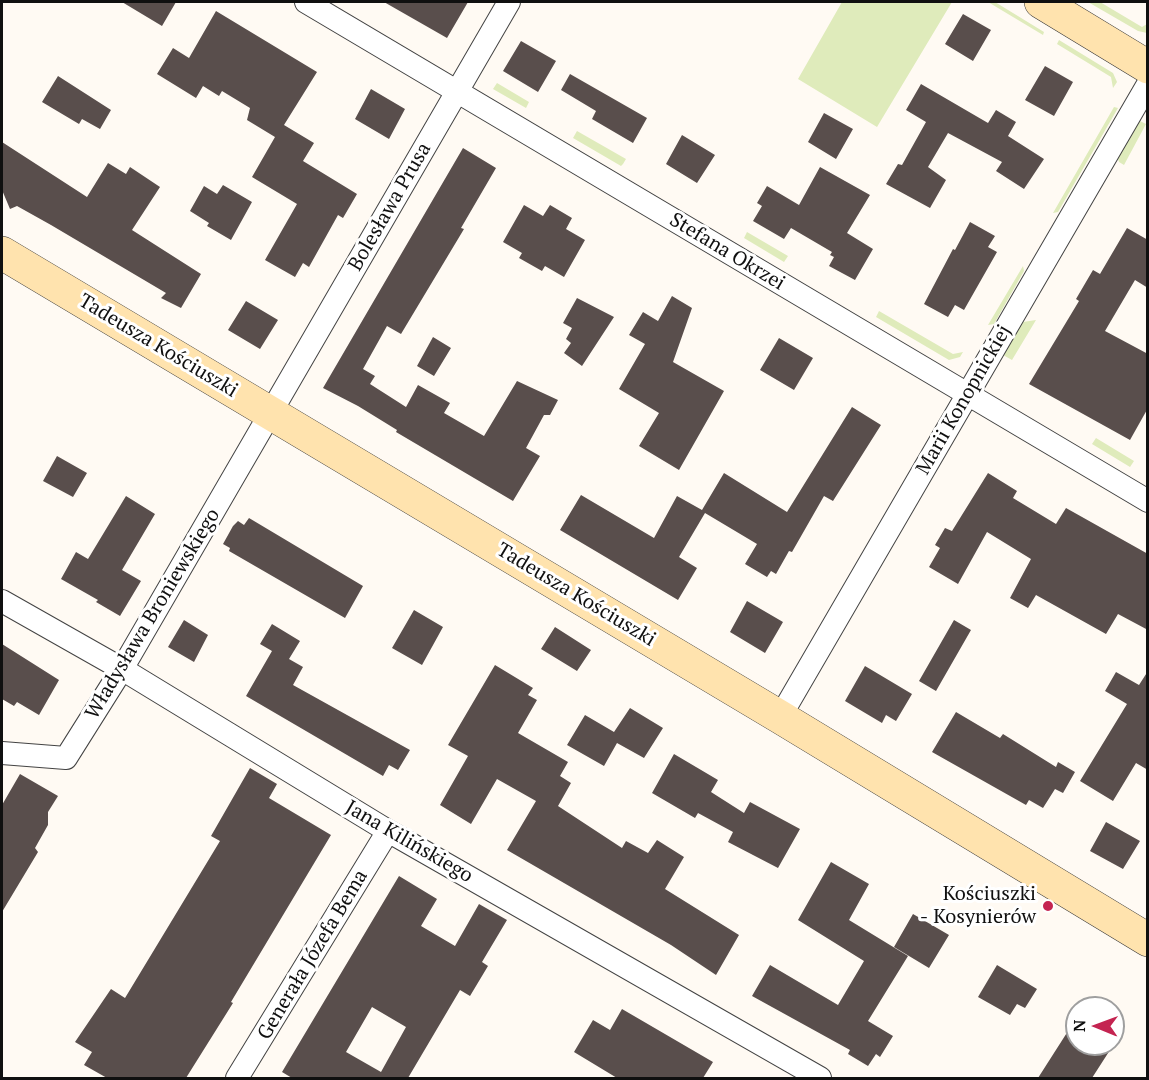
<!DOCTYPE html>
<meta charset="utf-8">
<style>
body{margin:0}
#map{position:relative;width:1149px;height:1080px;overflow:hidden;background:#fffaf3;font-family:"PT Serif",serif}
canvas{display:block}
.frame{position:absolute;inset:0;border:3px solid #101010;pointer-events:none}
.north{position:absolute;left:1065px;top:996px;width:60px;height:60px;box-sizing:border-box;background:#fff;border:2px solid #9f9f9f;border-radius:50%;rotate:271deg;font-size:16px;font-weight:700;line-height:24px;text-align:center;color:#101010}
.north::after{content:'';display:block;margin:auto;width:21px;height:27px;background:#c42451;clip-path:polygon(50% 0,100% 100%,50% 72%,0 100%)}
</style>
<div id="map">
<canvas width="1149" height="1080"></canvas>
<div class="frame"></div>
<div class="north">N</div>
</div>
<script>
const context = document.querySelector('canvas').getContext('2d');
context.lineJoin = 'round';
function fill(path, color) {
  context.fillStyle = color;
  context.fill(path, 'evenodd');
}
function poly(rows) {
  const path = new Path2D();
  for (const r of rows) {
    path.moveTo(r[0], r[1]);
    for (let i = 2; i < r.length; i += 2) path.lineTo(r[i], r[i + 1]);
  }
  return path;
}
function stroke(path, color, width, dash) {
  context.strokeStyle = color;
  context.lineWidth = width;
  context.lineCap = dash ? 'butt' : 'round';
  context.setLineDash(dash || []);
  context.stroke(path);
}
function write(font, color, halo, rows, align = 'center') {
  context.font = font + ' "PT Serif",serif';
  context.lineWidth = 6;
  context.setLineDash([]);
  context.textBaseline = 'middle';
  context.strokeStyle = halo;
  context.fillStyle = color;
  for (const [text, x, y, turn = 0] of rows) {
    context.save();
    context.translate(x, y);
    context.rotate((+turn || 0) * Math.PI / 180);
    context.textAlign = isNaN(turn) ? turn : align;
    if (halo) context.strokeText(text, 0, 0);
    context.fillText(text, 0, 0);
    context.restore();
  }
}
fill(poly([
 [842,2,952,2,877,127,798,79],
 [988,2,995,2,1044,32,1043,35],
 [1088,2,1100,2,1142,27,1147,24,1147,33,1138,31],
 [1059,40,1113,73,1117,82,1113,88,1111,77,1057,44],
 [497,83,529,102,526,108,493,89],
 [1114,107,1118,108,1058,212,1053,213],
 [1138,120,1146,124,1124,165,1119,162,1117,156],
 [577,131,626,159,623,164,621,166,573,138],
 [747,232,788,256,784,262,744,238],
 [1023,266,1024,271,994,324,988,325],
 [879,311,953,354,963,352,960,357,949,360,876,317],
 [1036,320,1012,360,1003,355,1023,322],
 [1096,438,1134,461,1130,467,1092,444]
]), '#dfebbb');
fill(poly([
 [122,2,176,2,162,26],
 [384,2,468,2,447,38],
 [216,11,317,72,284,125,314,143,303,161,357,194,343,218,338,215,309,267,303,263,295,277,265,260,297,204,252,177,275,137,247,120,250,108,222,91,219,96,203,86,196,98,157,74,173,48,189,58],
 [963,14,991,30,973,61,945,44],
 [521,41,556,61,538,92,503,71],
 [1045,66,1073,82,1054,116,1025,100],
 [570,74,647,118,633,143,592,119,596,111,561,90],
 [58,76,111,110,100,129,82,119,79,124,42,102],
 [921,84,988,123,996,110,1016,122,1008,136,1044,159,1024,189,996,171,1002,162,948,133,928,167,946,180,930,208,886,184,898,164,902,165,926,122,906,110],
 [371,89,405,109,389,139,355,119],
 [824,113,853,129,836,159,808,142],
 [682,135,715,155,697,183,666,164],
 [2,142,87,197,108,163,126,174,130,167,160,187,132,230,201,274,181,308,161,298,166,293,51,225,17,206,10,209,2,190],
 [463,148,496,168,461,228,464,229,401,334,387,326,363,369,375,376,370,384,406,407,418,385,450,403,444,413,484,436,517,381,558,400,550,415,544,415,526,448,540,456,513,501,396,432,397,430,358,406,323,388],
 [820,167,870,195,847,233,873,249,855,280,829,266,834,257,830,255,832,252,791,228,784,239,753,221,762,206,757,203,767,186,799,205],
 [223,185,252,202,231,240,207,226,209,223,190,211,204,186,217,194],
 [524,205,543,216,550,205,572,218,566,229,585,240,564,277,545,266,542,271,519,258,522,253,503,242],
 [970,222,995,236,988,247,997,252,964,310,955,305,948,317,924,304,953,249,955,250],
 [1127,228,1148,240,1148,288,1135,280,1105,331,1148,354,1148,408,1130,440,1029,384,1079,301,1076,299,1093,270,1100,274],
 [672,296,692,308,673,362,724,391,679,470,639,446,659,413,619,389,645,344,629,335,643,312,658,321],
 [577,298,614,317,582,366,564,353,571,343,566,339,572,328,563,323],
 [246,301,278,320,260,349,228,330],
 [433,337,451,348,434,376,417,366],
 [779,338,813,358,794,390,760,370],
 [852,407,881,425,833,501,824,496,792,552,789,551,776,574,771,571,767,577,745,564,757,544,705,513,679,557,697,568,678,600,560,530,581,495,654,538,677,496,702,510,724,473,787,512],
 [57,456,87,473,73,497,43,481],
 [988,473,1017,491,1013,498,1056,524,1066,508,1148,554,1148,630,1118,614,1106,634,1036,595,1028,608,1010,598,1031,559,987,532,958,584,929,567,940,548,935,545,945,528,952,531],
 [126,496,155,514,122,570,141,581,120,616,96,602,98,600,61,579,76,552,88,559],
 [249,518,363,586,345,618,229,551,230,548,223,544,233,526,238,521,244,525],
 [747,601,783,622,765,653,730,632],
 [414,610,443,627,422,665,392,648],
 [184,620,208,635,194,662,168,647],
 [954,620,971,630,936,691,919,681],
 [272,624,300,641,289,659,303,667,293,685,410,750,398,770,389,765,383,776,246,696,272,651,260,644],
 [555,627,591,650,577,671,541,649],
 [2,644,59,680,39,715,17,702,14,706,2,699],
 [495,665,533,688,528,695,537,700,518,733,568,762,560,776,571,783,558,806,622,848,626,841,648,853,657,840,684,857,665,889,739,935,716,975,671,945,507,850,536,801,497,779,471,824,440,805,468,756,448,745],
 [865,666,912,694,896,721,886,715,882,723,845,701],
 [1148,671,1148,770,1136,763,1113,801,1080,781,1127,704,1105,691,1116,672,1139,685],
 [630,708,663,728,644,758,617,743,604,766,567,745,585,715,614,732],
 [956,712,1000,738,1003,734,1056,767,1058,762,1075,772,1063,793,1055,789,1043,808,1029,800,1026,805,932,752],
 [674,754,718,780,711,792,744,813,750,802,800,829,778,868,728,842,733,832,698,813,695,818,652,793],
 [250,768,277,784,269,798,331,835,231,1002,233,1003,186,1078,107,1078,84,1065,92,1052,75,1042,111,989,125,998,220,841,211,836],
 [20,774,58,796,48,812,48,825,35,848,38,852,2,912,2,805],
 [1106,822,1140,841,1123,869,1090,851],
 [831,862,869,884,849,920,908,956,868,1021,893,1036,880,1057,876,1054,868,1066,848,1054,850,1050,752,996,770,965,838,1005,864,961,798,920],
 [399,876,437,899,421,926,455,946,479,904,507,920,482,962,488,966,470,996,460,990,408,1078,292,1078,282,1072],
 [372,1007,406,1027,381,1072,346,1052],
 [913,914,949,935,929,968,894,947],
 [997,965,1037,989,1025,1008,1017,1004,1010,1015,978,997],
 [622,1009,713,1062,703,1078,617,1078,574,1052,593,1020,610,1030],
 [1077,1017,1077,1044,1108,1044,1106,1047,1110,1050,1092,1078,1038,1078]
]), '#594e4c');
const street = poly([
 [306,2,1148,501],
 [2,601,122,669,388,831,820,1078],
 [780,717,1148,84],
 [2,753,66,758,122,669,509,2],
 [237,1078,388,831]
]);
const secondary = poly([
 [1041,2,1148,67],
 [2,253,780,717,1148,940]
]);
stroke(street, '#434343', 24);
stroke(secondary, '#323232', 34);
stroke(street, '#fff', 22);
stroke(secondary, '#ffe3ae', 33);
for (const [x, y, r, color] of [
 [1048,906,6,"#c42451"]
]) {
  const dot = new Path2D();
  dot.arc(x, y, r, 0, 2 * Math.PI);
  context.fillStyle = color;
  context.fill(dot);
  stroke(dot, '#fff', 2);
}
write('20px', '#101010', '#fff', [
 ["Bolesława Prusa",390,207,-60],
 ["Stefana Okrzei",727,252,31],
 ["Tadeusza Kościuszki",158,346,31],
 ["Marii Konopnickiej",964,400,-60],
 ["Tadeusza Kościuszki",576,595,31],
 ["Władysława Broniewskiego",153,614,-59],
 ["Jana Kilińskiego",409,842,30],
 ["Generała Józefa Bema",313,955,-59]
]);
write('20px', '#101010', '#fff', [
 ["Kościuszki",1036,894],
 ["- Kosynierów",1036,917]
], 'right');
</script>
